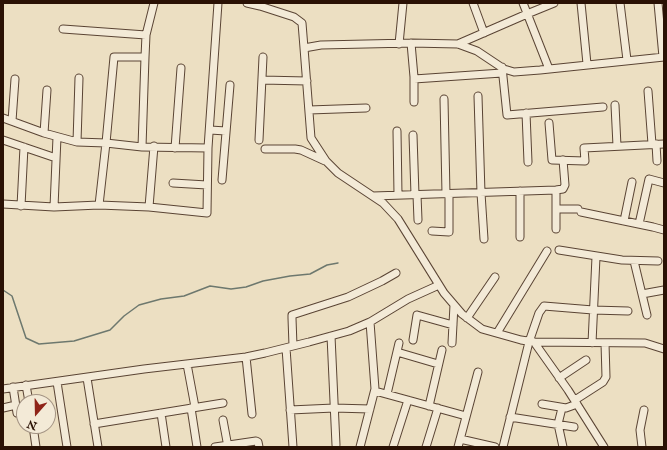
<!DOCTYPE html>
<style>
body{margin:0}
#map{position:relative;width:667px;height:450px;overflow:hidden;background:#ecdfc2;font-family:"IM FELL English",serif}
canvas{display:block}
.frame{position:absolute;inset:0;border:4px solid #2a1104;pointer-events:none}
.north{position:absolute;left:16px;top:394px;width:40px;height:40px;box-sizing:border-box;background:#f3ead7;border:1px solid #a39383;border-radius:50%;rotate:200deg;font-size:11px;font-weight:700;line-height:16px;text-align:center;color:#2a1104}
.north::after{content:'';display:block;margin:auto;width:14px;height:18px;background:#8f2418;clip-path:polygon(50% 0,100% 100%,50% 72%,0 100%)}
</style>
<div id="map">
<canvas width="667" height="450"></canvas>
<div class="frame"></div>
<div class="north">N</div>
</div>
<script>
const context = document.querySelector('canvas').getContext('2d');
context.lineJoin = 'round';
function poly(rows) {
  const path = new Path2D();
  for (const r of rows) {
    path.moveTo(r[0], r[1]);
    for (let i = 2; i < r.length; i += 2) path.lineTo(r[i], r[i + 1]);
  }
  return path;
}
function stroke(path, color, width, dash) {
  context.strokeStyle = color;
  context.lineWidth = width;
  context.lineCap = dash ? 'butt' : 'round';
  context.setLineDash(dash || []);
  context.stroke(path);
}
stroke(poly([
 [3,290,12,296,26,338,39,344,74,341,110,330,124,316,139,305,161,299,184,296,210,286,231,289,246,287,263,281,290,276,310,274,327,265,338,263]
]), '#6d786e', 1.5);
const minor = poly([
 [247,3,260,6,294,17,302,23,304,48,311,138,326,161,338,173,383,203,398,219,444,293,462,314,482,329,521,340,534,342,645,343,664,349],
 [473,3,484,33],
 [523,3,549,69],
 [581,3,587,64],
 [620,3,627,60],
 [658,3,663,57],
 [63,29,146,35,145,57],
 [146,35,154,3],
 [411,43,414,77,414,102],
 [399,44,403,3],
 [458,44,527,14,554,3],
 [304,48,321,45,411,43,458,44,477,51,504,69,514,72,540,70,664,57],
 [502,67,507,115,603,107],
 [414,79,502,73],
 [262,80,307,81],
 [648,91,652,144],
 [478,96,481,193,484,239],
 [444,99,446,194],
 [615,105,617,146],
 [309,110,366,108],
 [526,113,528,162],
 [3,118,44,133,77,142,106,143,142,147,208,148],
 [12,121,15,79],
 [549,123,552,160,585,161,584,148,664,144],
 [210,130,226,131],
 [397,131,398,195],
 [44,133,47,90],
 [413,135,415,195],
 [3,140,56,158],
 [259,140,263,57],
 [77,142,79,78],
 [656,144,657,161],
 [175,148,181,68],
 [265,149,295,149,301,150,325,161],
 [222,180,230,85],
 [173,183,207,185],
 [556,190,556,229],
 [520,191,520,237],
 [417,195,418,220],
 [373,196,556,190,563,189,565,185,563,160],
 [3,204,54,207,57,137],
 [99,205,106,143,114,57,145,57,142,147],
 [21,206,24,147],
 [54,207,99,205,149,207,207,213,208,148,218,3],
 [149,207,154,146],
 [556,209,578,209],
 [581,212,653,227,664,230],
 [624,221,632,182],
 [639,224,649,179,664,183],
 [432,231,449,232,449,194],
 [559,250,622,260,658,261],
 [634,261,647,315],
 [642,294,664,290],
 [467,318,495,277],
 [497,333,547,251],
 [331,336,336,445],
 [413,340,417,315,453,325],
 [534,342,568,390,604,447],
 [452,343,454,305],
 [592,343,596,257],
 [293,346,292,318,292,315,348,297,382,281,396,273],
 [286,348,293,447],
 [397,352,438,364],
 [246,357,252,414],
 [187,364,195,407],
 [87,378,98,447],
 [559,378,586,360],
 [57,382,67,447],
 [26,385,29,402],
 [13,387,17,413],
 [3,389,144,369,246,357,265,353,309,342,349,331,370,322,408,299,439,285],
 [375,391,466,416],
 [387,394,399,343],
 [575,400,603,382,606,377,605,343],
 [542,404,566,408,577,404],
 [429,406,442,350],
 [3,408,16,405],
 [191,408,197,447],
 [562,408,558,424,563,447],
 [290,410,334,408,370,409],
 [161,413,166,447],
 [510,417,574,427],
 [223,420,228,447],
 [94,424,223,403],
 [33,426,36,447],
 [460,439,495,447],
 [215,447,256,441,258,442,259,447],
 [360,447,375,389,370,322],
 [393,447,408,400],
 [426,447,438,408],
 [458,447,478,372],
 [503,447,529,342,539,313,544,306,593,310,628,311],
 [642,447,640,430,644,410]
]);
stroke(minor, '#5a4434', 9);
stroke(minor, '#f3ead7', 7);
</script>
